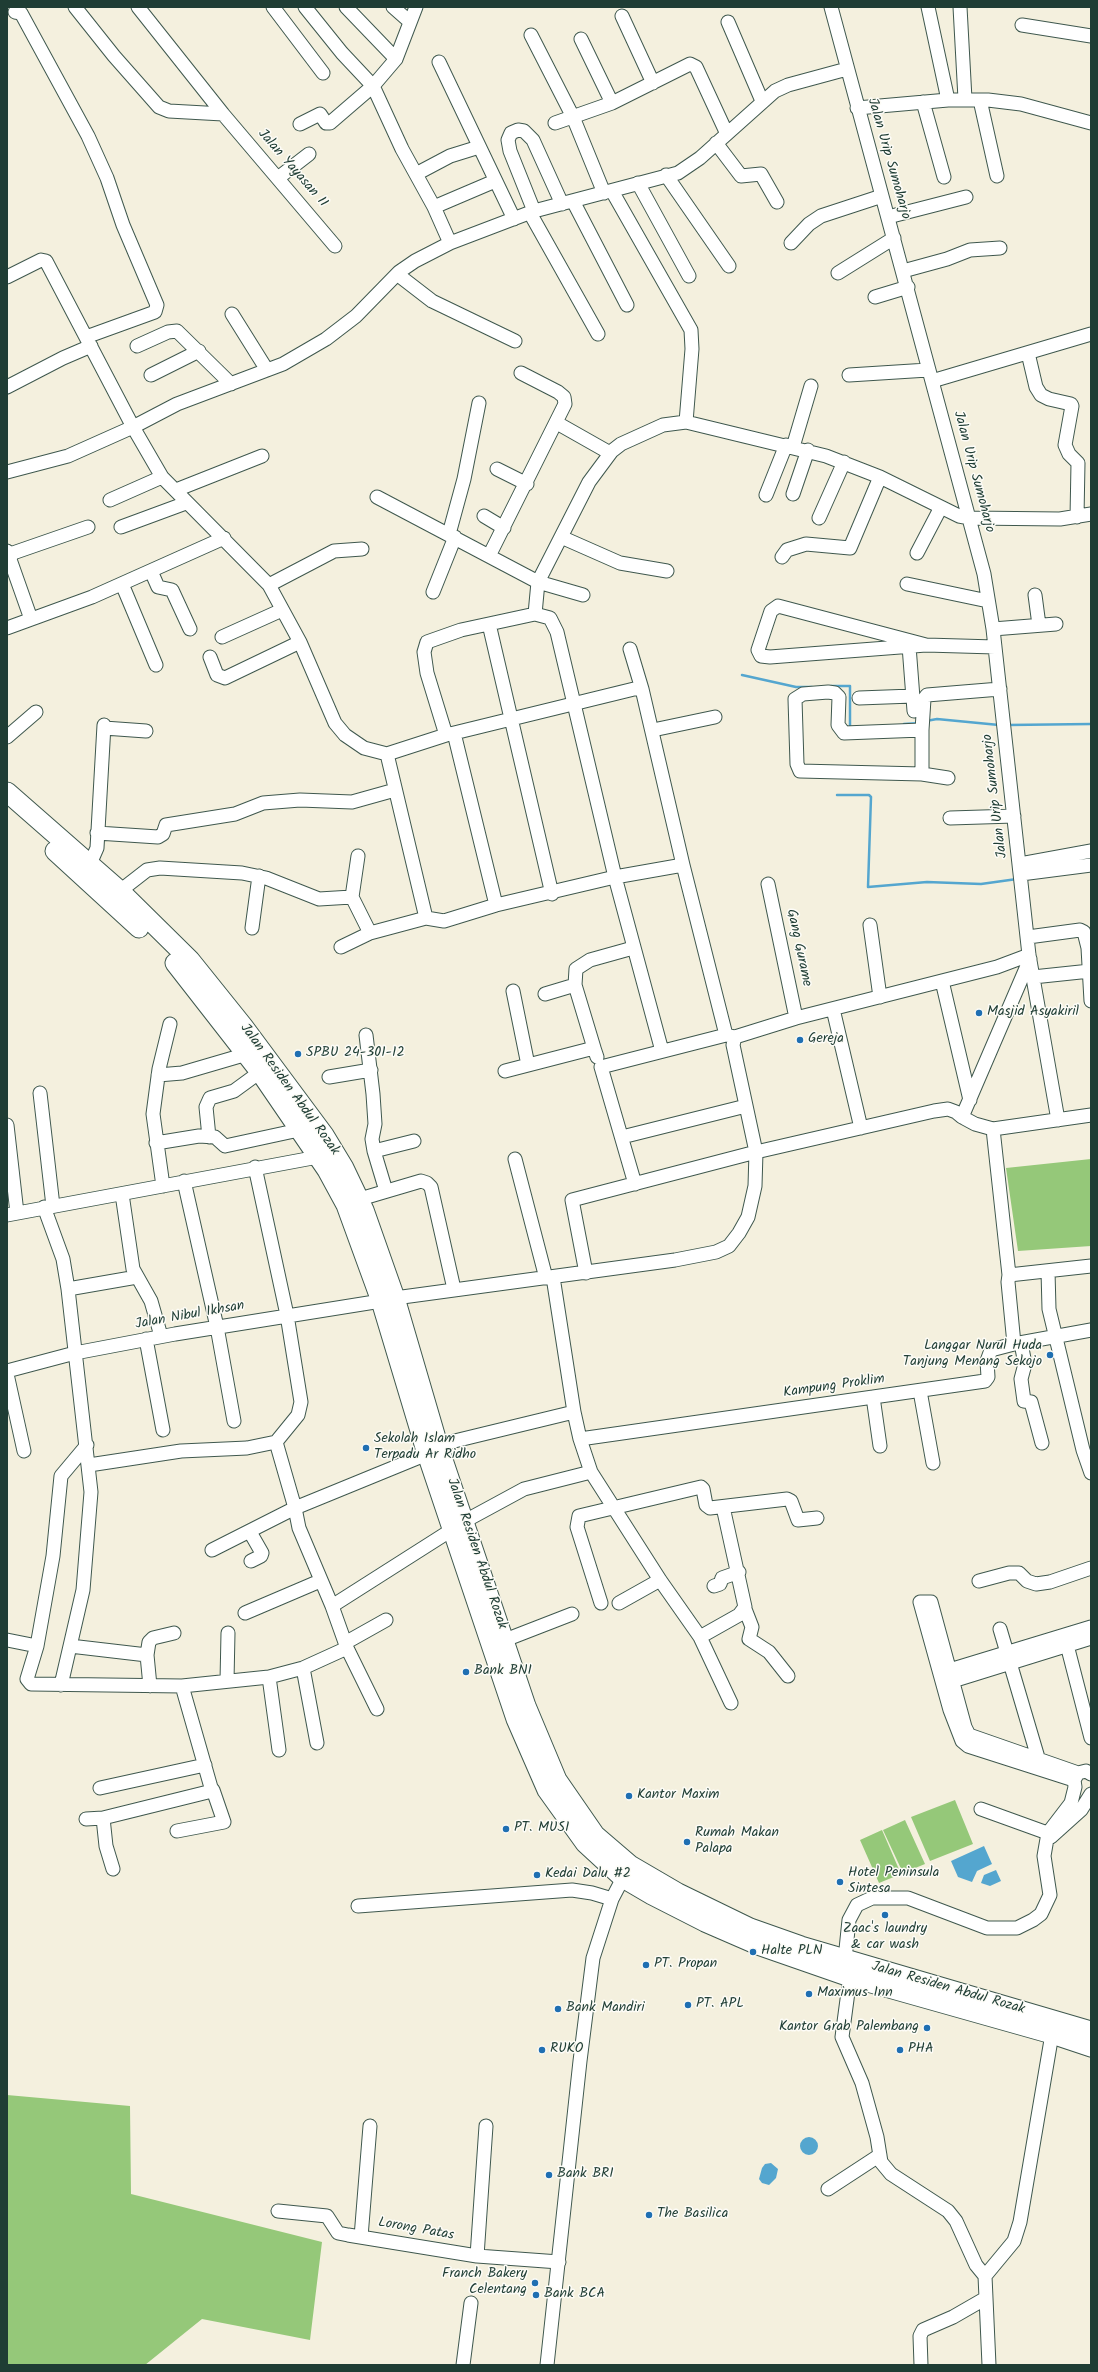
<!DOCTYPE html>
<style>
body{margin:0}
#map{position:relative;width:1098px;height:2372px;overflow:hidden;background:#f4f0de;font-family:Kalam,sans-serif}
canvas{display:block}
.frame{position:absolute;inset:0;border:8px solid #1f3d34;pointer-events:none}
</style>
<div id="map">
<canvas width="1098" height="2372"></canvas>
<div class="frame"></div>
</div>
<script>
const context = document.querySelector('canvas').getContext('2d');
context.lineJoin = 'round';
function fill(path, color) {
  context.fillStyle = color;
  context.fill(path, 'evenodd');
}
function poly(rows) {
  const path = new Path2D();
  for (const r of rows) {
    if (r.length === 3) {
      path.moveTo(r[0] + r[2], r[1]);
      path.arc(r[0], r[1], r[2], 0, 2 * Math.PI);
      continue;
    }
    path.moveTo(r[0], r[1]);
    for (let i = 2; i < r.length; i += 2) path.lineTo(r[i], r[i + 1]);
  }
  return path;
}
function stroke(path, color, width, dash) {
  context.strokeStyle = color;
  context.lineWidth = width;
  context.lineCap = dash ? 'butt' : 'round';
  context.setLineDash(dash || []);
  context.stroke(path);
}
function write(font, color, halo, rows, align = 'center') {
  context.font = font + ' Kalam,sans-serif';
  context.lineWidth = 3;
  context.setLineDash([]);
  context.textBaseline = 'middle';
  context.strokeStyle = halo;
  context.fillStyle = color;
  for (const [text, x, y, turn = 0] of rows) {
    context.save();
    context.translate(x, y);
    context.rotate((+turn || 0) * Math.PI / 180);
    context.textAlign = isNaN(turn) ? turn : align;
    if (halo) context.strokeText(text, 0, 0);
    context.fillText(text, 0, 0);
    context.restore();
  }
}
fill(poly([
 [1091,1159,1091,1246,1018,1251,1006,1168],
 [955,1800,973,1844,930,1861,911,1817],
 [905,1820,925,1864,903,1873,883,1830],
 [882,1830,901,1874,879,1883,860,1840],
 [7,2095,130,2106,131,2194,322,2242,310,2340,202,2319,145,2365,7,2365]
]), '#95c879');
fill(poly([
 [984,1846,992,1864,977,1871,972,1882,958,1877,951,1861],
 [996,1870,1001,1881,990,1886,981,1883,984,1875],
 [809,2146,9],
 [771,2163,778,2169,776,2178,769,2185,762,2183,759,2179,762,2168,765,2164]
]), '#54a6cf');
stroke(poly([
 [742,675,796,687,812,687],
 [831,686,850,686,850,729],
 [926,721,937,719,999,725],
 [904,724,919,723],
 [1008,725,1091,724],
 [837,795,869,795,871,797,868,887,927,882,981,884,1017,879]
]), '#54a6cf', 2.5);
const minor = poly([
 [75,7,114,56,159,107,169,111,223,114],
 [138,7,223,114,335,246],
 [273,7,323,73],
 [305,7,342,53,373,86,402,149,434,207,450,243],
 [346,7,396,59],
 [393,7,410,22],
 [831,7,984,574,993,629,1029,955,1058,1120],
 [928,7,948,100],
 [960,7,965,99],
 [15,12,21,13,88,136,107,178,123,225,157,305,155,312,86,337],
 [622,16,653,83],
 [728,22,762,101],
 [1022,25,1091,36],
 [531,35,573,117,604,193],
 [581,39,612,103],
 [439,62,514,219],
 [980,100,997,176],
 [923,102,944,177],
 [857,108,948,100,988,100,1021,104,1091,123],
 [555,123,612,103,690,64,696,67,727,134],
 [300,124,320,114,326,123,330,123,373,86,396,59,416,7],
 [716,143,741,176,761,174,777,202],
 [416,174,450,156,479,147],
 [666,175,729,266],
 [278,178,309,154],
 [638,183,689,276],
 [612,191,691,330,692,349,686,422],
 [573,201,627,305],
 [434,207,495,181],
 [534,211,510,151,508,140,511,133,518,130,524,131,533,140,562,204],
 [530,213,598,334],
 [888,217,966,197],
 [791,243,809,224,821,216,882,196],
 [903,271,947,259,970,250,1000,248],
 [838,273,894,238],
 [397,274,432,301,515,341],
 [7,277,41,260,46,261,133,427,68,456,7,472],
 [875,297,908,287],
 [232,314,267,370],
 [137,346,168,332,177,331,231,384],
 [1028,353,1036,387,1041,395,1049,399,1071,404,1072,406,1065,445,1069,454,1078,463,1077,517],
 [151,375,199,351],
 [849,375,928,370],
 [932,381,1091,334],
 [7,387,63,358,91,346],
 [557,423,610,453],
 [793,447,811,386],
 [497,469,527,484],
 [176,490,262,456],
 [793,494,808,450],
 [766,495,786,445],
 [377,497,538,582,583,595],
 [110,500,162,477],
 [484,516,504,528],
 [819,518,844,462],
 [121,527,186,503],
 [449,534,464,479,479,403],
 [561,537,620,563,667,571],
 [492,550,565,404,564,397,558,392,521,373],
 [7,551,31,619],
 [917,553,940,509],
 [782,557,787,550,806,544,850,548,880,477],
 [10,558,13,553,88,527],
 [151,571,158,587,172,590,190,629],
 [122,584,156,665],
 [907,584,988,601],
 [269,585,334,551,362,549],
 [433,592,455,537],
 [1035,595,1039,625],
 [489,624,552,894],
 [7,628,92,597,224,538],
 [993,629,1056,624],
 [222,637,282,610],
 [926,645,778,606,771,611,758,650,761,656,770,657,926,645,995,647],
 [909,646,914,711],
 [630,649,642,689],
 [210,657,217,675,225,678,300,642],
 [828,692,835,693,839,697,838,725,844,733,922,730,922,774,800,771,797,764,795,699,803,694,828,692],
 [859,698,913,696],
 [104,728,146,731],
 [653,730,715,717],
 [922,730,924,699,927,695,1000,689],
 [454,733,496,905],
 [446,735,427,673,424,652,427,642,461,630,535,614],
 [7,737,36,712],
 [387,754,426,918],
 [922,774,948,778],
 [950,818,1014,816],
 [97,833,158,837,163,834,166,825,235,814,263,803,300,800,352,802,395,790],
 [90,864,97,848,104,725],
 [1020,864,1091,851],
 [1021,874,1091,865],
 [768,884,796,1018],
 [120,891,147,870,160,868,242,873,266,878,319,899,352,897,370,933],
 [352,897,358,856],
 [870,925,880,997],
 [252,928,259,876],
 [1028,937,1080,930,1084,932,1088,948,1091,1001],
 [341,947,370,933,426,918,444,921,496,905,615,877,683,865],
 [1030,959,962,1117,975,1124,993,1129,1091,1115],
 [1033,977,1090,971],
 [942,981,970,1100],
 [513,991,528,1065],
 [545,994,575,985],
 [833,1009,861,1128],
 [366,1035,373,1094,375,1124,372,1139,374,1151],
 [726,1035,683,865,642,689,634,689,446,735,387,754,364,748,345,735,335,723,300,642,269,585,162,477,133,427,177,404,283,364,326,339,356,316,399,272,415,261,450,243,534,211,678,173,700,158,775,91,788,85,847,69],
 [594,1048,575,985,576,969,590,960,633,948],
 [662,1051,615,877,557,632,550,618,535,614,538,582,589,482,612,451,621,444,663,425,686,422,826,456,880,477,959,516,970,518,1060,519,1091,514],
 [505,1071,594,1048,597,1057],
 [158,1075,182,1073,247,1054],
 [329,1077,371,1070],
 [40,1093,53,1206],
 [7,1125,17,1213],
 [993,1129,1009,1275],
 [209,1137,206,1107,210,1098,234,1091,260,1072],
 [622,1137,746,1106],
 [156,1143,199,1136,215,1137,225,1146,299,1130],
 [515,1159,546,1278],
 [255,1167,287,1315,301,1402,298,1415,276,1442],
 [184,1181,217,1327,234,1421],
 [635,1184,601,1067,726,1035,735,1037],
 [163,1186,153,1114,159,1069,170,1024],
 [386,1191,374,1151,414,1141],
 [122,1194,133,1269,151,1301,161,1336],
 [360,1199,421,1181,427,1183,431,1187,454,1289],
 [44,1207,63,1259,68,1289,137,1277],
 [7,1215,318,1157],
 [1048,1271,1049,1309,1083,1450,1091,1473],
 [586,1273,572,1200,756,1152,934,1111,948,1109,956,1112,962,1117],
 [395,1298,675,1260,716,1252,729,1246,739,1233,748,1217,755,1186,756,1152,733,1045,735,1037,796,1018,997,967,1029,955],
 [146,1339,163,1430],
 [1021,1343,1025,1364,1021,1379,1024,1401,1031,1402,1042,1443],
 [1014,1344,1008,1282,1009,1275,1091,1266],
 [7,1371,75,1353,175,1334,381,1301],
 [7,1374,24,1451],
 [920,1391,933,1463],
 [873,1397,880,1446],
 [574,1412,580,1439,985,1381,988,1377,987,1361,991,1350,1014,1344,1091,1330],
 [580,1439,591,1472,660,1580,700,1637,731,1703],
 [87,1445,61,1476,53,1556,37,1646,27,1679,31,1684,182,1686,269,1677,303,1668,347,1648,332,1606,299,1528,295,1508,427,1454],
 [438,1445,574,1412,553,1277],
 [89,1465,181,1451,247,1448,276,1442,295,1508,212,1550],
 [465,1521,524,1489,591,1472],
 [250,1532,262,1553,261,1556,251,1561],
 [979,1581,1009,1573,1019,1573,1027,1581,1036,1584,1050,1582,1091,1568],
 [714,1586,720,1584,722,1578,739,1572],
 [601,1603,577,1527,579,1516,701,1487,703,1489,706,1505,710,1508,787,1499,791,1501,798,1520,817,1518],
 [619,1603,660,1580],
 [332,1606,453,1529],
 [745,1609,752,1627,749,1639,769,1652,788,1676],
 [245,1613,320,1581],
 [1000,1629,1039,1761],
 [700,1637,739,1615,745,1607,723,1507],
 [7,1640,37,1646],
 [505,1640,572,1614],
 [345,1643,386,1620],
 [1067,1645,1091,1738],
 [70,1646,147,1655,150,1686],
 [347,1648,377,1709],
 [147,1655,149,1642,153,1638,174,1633],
 [303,1668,317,1743],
 [943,1672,1091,1627],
 [269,1677,279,1750],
 [227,1681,228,1633],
 [946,1683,1091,1638],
 [61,1685,83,1590,91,1492,68,1289],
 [1074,1780,968,1746,962,1741,950,1710,920,1602,931,1602,965,1727,969,1735,1078,1773],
 [100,1788,205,1765],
 [981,1809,1053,1835],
 [86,1819,103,1818],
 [177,1831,224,1822,213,1790],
 [1051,1837,1081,1810,1091,1794],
 [113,1869,106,1846,103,1818,212,1791,182,1686],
 [358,1906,572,1890,592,1893,612,1899],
 [845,1959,849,1920,857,1905,872,1898,908,1898,987,1928,1017,1928,1033,1920,1041,1914,1050,1895,1044,1856,1048,1833,1071,1803,1075,1787,1074,1780,1078,1773,1086,1771,1091,1774],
 [850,1977,842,2037,862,2083,877,2137,881,2162,891,2174,948,2211,956,2221,976,2265,985,2276,989,2365],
 [828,2189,880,2155],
 [278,2211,327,2216,338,2233,348,2235,477,2256,559,2262],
 [361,2237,370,2126],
 [477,2256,486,2126],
 [985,2276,1014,2241,1020,2222,1052,2034],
 [463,2365,471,2303],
 [547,2365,580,2061,593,1958,612,1899,623,1878],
 [921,2365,920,2336,923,2330,953,2317,986,2298]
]);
const highway = poly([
 [7,792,120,891,190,960,243,1026,324,1135,344,1168,364,1210,395,1298,438,1445,526,1706,557,1780,595,1835,630,1865,678,1893,750,1928,801,1946,1091,2031],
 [55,851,139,928],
 [175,963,260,1072,327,1170,346,1205,381,1301,427,1454,516,1719,547,1790,585,1843,623,1878,652,1895,705,1922,758,1945,850,1977,1052,2034,1091,2047]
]);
stroke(minor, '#3f584e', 15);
stroke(highway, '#3f584e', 21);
stroke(minor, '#fff', 13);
stroke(highway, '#fff', 19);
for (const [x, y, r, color] of [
 [979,1013,4,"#1f6fb2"],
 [800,1040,4,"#1f6fb2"],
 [298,1054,4,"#1f6fb2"],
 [1050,1355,4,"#1f6fb2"],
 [366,1448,4,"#1f6fb2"],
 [466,1672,4,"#1f6fb2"],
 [629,1796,4,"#1f6fb2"],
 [506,1829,4,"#1f6fb2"],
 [687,1842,4,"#1f6fb2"],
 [537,1875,4,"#1f6fb2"],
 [840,1882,4,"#1f6fb2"],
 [885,1915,4,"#1f6fb2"],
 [753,1952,4,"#1f6fb2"],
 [646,1965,4,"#1f6fb2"],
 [809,1994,4,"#1f6fb2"],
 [688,2005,4,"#1f6fb2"],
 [558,2009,4,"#1f6fb2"],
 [927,2028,4,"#1f6fb2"],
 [542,2050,4,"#1f6fb2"],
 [900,2050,4,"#1f6fb2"],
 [549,2175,4,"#1f6fb2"],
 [649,2215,4,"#1f6fb2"],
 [535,2283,4,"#1f6fb2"],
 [536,2295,4,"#1f6fb2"]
]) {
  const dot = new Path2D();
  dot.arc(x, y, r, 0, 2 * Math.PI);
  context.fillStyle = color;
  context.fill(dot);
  stroke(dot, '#fdfcf7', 1.5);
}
write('14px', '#1f3d34', '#fdfcf7', [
 ["Jalan Urip Sumoharjo",888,159,74],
 ["Jalan Yayasan II",292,169,49],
 ["Jalan Urip Sumoharjo",973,472,75],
 ["Jalan Urip Sumoharjo",996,796,-97],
 ["Gang Gurame",798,948,78],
 ["Jalan Residen Abdul Rozak",289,1090,54],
 ["Jalan Nibul Ikhsan",190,1316,-10],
 ["Kampung Proklim",834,1387,-8],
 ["Jalan Residen Abdul Rozak",476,1554,71],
 ["Jalan Residen Abdul Rozak",948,1989,16],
 ["Lorong Patas",416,2230,10]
]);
write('14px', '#1f3d34', '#fdfcf7', [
 ["Masjid Asyakiril",987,1013],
 ["Gereja",808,1040],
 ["SPBU 24-301-12",306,1054],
 ["Langgar Nurul Huda",1042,1347,"right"],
 ["Tanjung Menang Sekojo",1042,1363,"right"],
 ["Sekolah Islam",374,1440],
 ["Terpadu Ar Ridho",374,1456],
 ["Bank BNI",474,1672],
 ["Kantor Maxim",637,1796],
 ["PT. MUSI",514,1829],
 ["Rumah Makan",695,1834],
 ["Palapa",695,1850],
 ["Hotel Peninsula",848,1874],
 ["Sintesa",848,1890],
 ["Kedai Dalu #2",545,1875],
 ["Zaac's laundry",885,1930,"center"],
 ["& car wash",885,1946,"center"],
 ["Halte PLN",761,1952],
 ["PT. Propan",654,1965],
 ["Maximus Inn",817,1994],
 ["PT. APL",696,2005],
 ["Bank Mandiri",566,2009],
 ["Kantor Grab Palembang",919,2028,"right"],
 ["RUKO",550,2050],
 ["PHA",908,2050],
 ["Bank BRI",557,2175],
 ["The Basilica",657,2215],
 ["Franch Bakery",527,2275,"right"],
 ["Celentang",527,2291,"right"],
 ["Bank BCA",544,2295]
], 'left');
</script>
